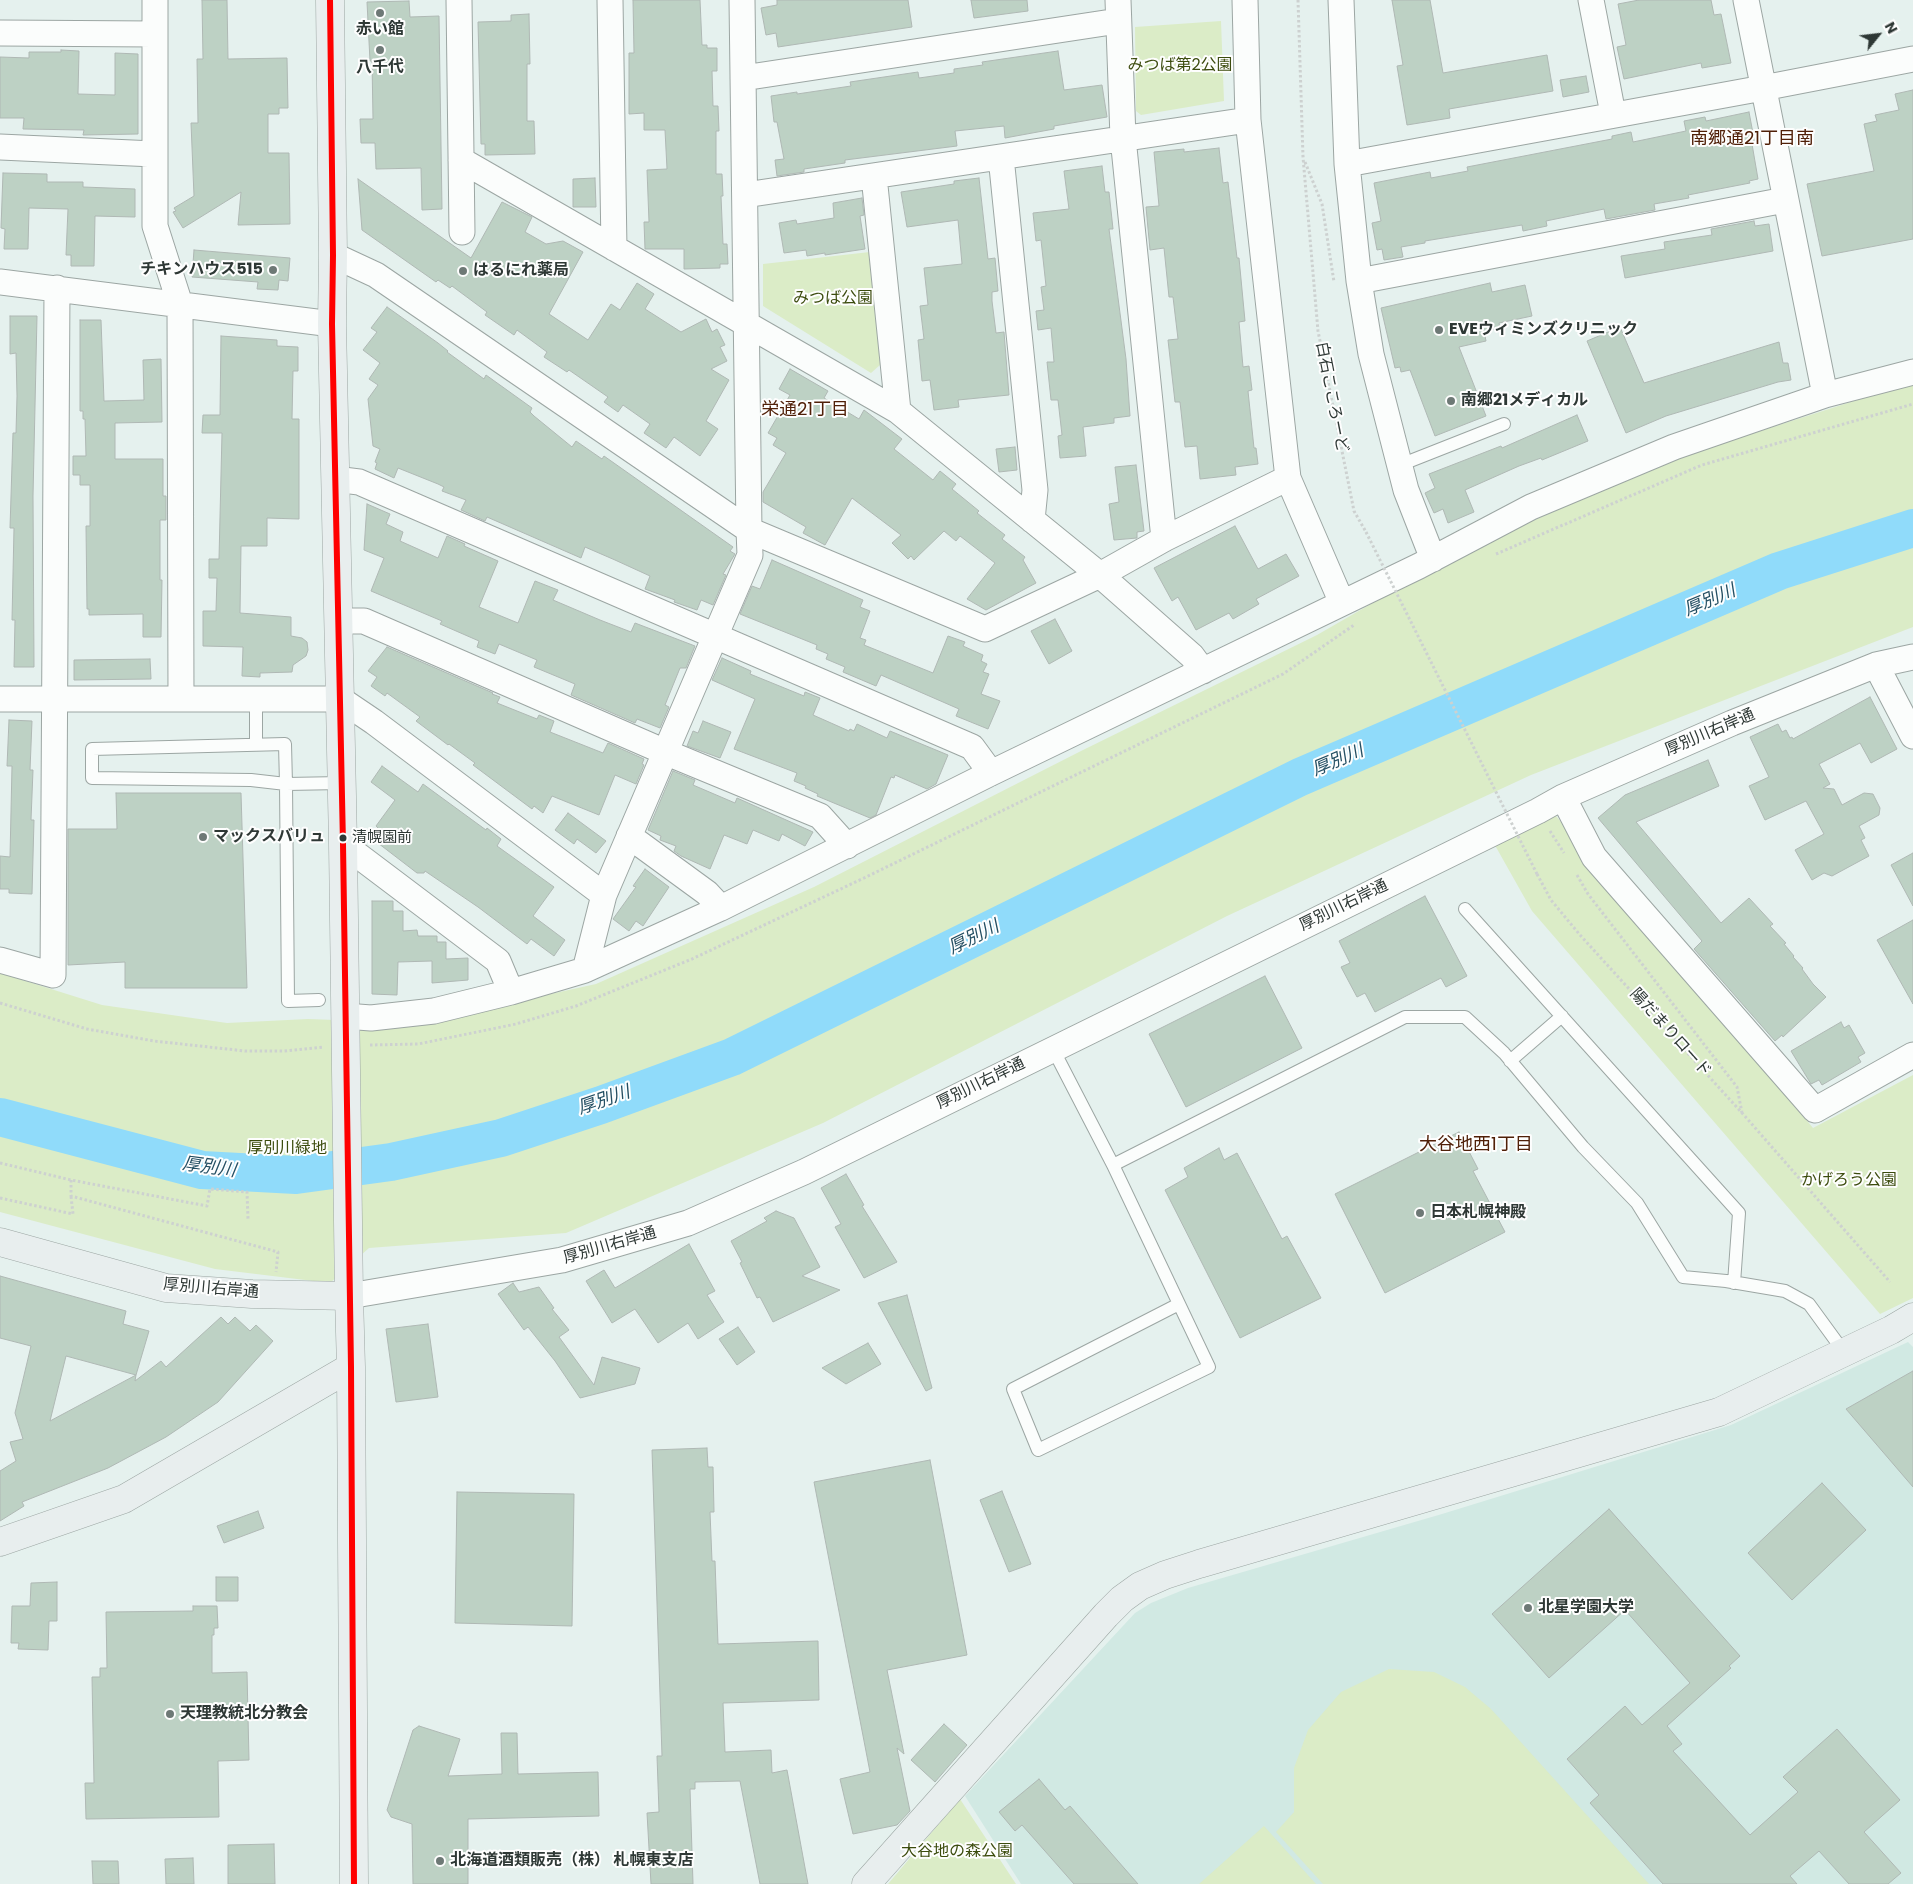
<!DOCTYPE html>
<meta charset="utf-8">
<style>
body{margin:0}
#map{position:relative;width:1913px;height:1884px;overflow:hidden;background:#e5f1ee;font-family:Poppins,sans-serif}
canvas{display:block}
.north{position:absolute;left:1853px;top:10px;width:50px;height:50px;-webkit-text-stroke:4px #fefefe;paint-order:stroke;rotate:61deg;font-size:14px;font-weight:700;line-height:20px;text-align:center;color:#2e3835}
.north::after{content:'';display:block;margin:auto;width:18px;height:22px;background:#2e3835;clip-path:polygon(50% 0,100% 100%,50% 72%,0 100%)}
</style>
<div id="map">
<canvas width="1913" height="1884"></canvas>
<div class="north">N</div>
</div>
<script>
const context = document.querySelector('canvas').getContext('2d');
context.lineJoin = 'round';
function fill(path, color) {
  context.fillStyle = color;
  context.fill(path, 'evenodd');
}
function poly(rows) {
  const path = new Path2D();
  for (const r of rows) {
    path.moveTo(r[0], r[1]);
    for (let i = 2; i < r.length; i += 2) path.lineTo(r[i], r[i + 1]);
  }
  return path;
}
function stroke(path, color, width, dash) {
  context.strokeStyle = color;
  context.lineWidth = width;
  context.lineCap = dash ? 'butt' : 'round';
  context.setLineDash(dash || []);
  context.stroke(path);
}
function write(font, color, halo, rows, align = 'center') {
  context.font = font + ' Poppins,"Noto Sans JP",sans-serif';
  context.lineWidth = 4;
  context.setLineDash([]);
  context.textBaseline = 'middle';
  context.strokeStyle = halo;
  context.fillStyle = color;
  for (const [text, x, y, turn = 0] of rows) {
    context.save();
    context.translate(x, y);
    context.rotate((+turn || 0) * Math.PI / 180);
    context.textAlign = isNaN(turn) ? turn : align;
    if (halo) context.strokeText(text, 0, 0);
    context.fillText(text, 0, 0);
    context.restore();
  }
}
fill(poly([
 [1908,1342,1913,1347,1913,1884,1021,1884,965,1796,1135,1613,1151,1603,1188,1588,1442,1514,1731,1425]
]), '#d1e9e3');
fill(poly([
 [1221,21,1224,101,1141,115,1136,111,1135,27],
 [870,252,873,256,880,365,871,373,763,306,763,264],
 [1913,385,1913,627,1531,775,1227,916,823,1123,566,1233,369,1248,330,1283,215,1269,0,1212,0,973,102,1005,227,1023,308,1019,418,1023,596,984,814,887,1081,751,1317,635,1463,551,1682,456,1882,392],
 [1552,811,1813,1128,1913,1075,1913,1298,1880,1314,1532,911,1492,840],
 [1389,1669,1434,1672,1465,1687,1491,1709,1649,1884,1323,1884,1276,1832,1294,1812,1294,1768,1308,1730,1341,1692],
 [960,1799,1016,1884,888,1884],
 [1264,1826,1316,1884,1199,1884]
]), '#dbecc7');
stroke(poly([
 [0,1117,202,1170,296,1175,391,1162,501,1138,601,1105,732,1057,1300,777,1779,571,1913,528]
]), '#90dbfa', 38);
const building = poly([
 [202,0,227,0,228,59,287,58,288,108,279,108,279,114,268,114,268,153,289,153,290,224,238,225,241,192,183,228,173,212,176,211,174,208,194,196,191,123,198,123,197,59,203,59,202,0],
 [633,0,700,0,702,45,707,45,707,48,717,48,717,71,712,71,713,106,718,106,719,131,716,131,716,174,722,174,723,196,721,196,723,244,727,244,728,264,720,264,720,268,684,269,684,249,645,249,644,222,649,222,647,170,667,169,665,130,644,130,644,113,629,114,629,53,634,53,633,0],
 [777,0,908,0,912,27,778,47,776,33,766,35,761,8,777,5,777,0],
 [971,0,1027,0,1028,11,974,18,971,0],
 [1392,0,1430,0,1443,73,1547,55,1553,91,1449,109,1450,118,1407,125,1397,66,1403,65,1392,0],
 [1639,0,1711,0,1714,15,1721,14,1731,63,1702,68,1701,63,1624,79,1617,47,1626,45,1618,4,1639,0],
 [409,1,410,17,439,16,442,209,422,210,421,168,376,169,375,143,361,143,360,119,373,119,372,61,370,61,367,2,409,1],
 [529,14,530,64,527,64,527,121,534,121,535,154,485,155,485,144,481,144,478,22,511,21,511,15,529,14],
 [61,50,79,51,78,94,115,95,115,53,138,54,138,134,83,135,84,130,23,129,24,118,0,118,0,57,29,58,29,52,61,52,61,50],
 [1058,51,1064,90,1102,85,1107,117,1054,126,1054,129,1005,138,1004,126,955,131,957,146,845,160,845,163,804,169,804,172,777,176,775,160,784,159,777,122,774,122,771,96,797,92,797,94,851,86,850,82,918,72,919,78,954,73,954,69,983,65,982,62,1058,51],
 [1586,76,1589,92,1563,97,1560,80,1586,76],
 [1913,90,1913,239,1822,256,1807,184,1874,171,1864,124,1877,121,1875,115,1899,110,1895,94,1913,90],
 [1749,112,1755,144,1752,144,1758,179,1749,181,1750,183,1688,195,1689,198,1654,204,1655,210,1606,219,1604,209,1546,221,1547,226,1523,231,1522,225,1425,241,1425,243,1401,247,1403,257,1384,260,1382,249,1377,250,1372,223,1381,221,1374,183,1430,172,1431,178,1468,171,1467,167,1612,139,1612,136,1631,132,1633,142,1686,131,1684,121,1705,117,1706,121,1749,112],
 [1219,148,1223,183,1228,182,1237,258,1239,258,1245,321,1239,322,1243,367,1249,366,1252,390,1248,391,1254,448,1256,448,1258,464,1235,467,1236,475,1200,479,1197,446,1185,447,1180,402,1175,402,1168,340,1178,339,1173,297,1169,297,1164,248,1150,250,1146,207,1159,206,1154,152,1184,149,1184,152,1219,148],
 [1102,166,1105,192,1109,192,1113,229,1109,229,1126,359,1130,416,1114,418,1114,423,1083,427,1086,456,1060,458,1058,436,1062,435,1058,400,1051,400,1047,362,1054,362,1051,328,1038,330,1036,311,1044,310,1041,287,1046,286,1041,240,1036,241,1033,213,1069,209,1064,171,1102,166],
 [3,173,47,174,47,182,83,182,83,187,135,189,135,217,95,216,94,266,71,266,71,255,66,255,68,209,29,208,28,249,4,249,5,229,1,228,3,173],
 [595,178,596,207,573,207,573,179,595,178],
 [979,178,988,259,995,258,998,291,992,292,992,301,996,333,1004,332,1009,395,958,400,959,407,934,410,930,380,922,381,918,340,924,339,920,306,928,305,924,268,962,264,958,220,907,227,901,192,954,184,954,181,979,178],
 [358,179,471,258,502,202,532,217,525,232,546,244,563,241,583,252,549,314,588,340,611,304,620,310,637,283,654,294,645,309,681,332,706,319,712,332,717,329,725,345,720,347,727,361,711,369,729,380,706,421,718,429,700,456,674,437,666,448,644,433,650,424,623,405,618,412,604,402,608,397,569,370,567,372,544,357,547,352,517,330,514,335,485,315,487,312,452,286,450,288,438,280,436,282,362,230,358,179],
 [862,198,864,215,860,216,865,249,825,255,825,253,807,256,806,250,784,253,779,223,796,220,797,224,834,218,833,203,862,198],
 [1754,221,1755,226,1769,224,1773,251,1625,278,1621,256,1665,249,1664,242,1712,235,1711,229,1754,221],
 [194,250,290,258,288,281,279,280,278,290,257,289,258,282,192,277,194,250],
 [1490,283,1492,292,1525,285,1532,316,1499,323,1500,328,1484,331,1486,341,1459,347,1486,416,1435,436,1410,370,1401,372,1400,367,1395,368,1381,308,1490,283],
 [387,307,438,343,448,351,447,352,484,379,486,375,532,408,530,412,534,416,572,447,576,441,602,459,604,456,733,547,730,551,735,554,723,574,726,575,713,605,701,600,697,610,674,602,675,600,645,589,650,576,615,560,585,547,581,558,487,517,485,521,461,510,466,500,442,491,444,487,438,484,398,468,394,478,375,469,377,463,375,462,380,449,373,446,368,399,378,385,369,379,380,363,363,350,377,332,371,328,387,307],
 [10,316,37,316,33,496,34,667,14,667,15,620,12,620,14,528,10,528,13,433,16,433,17,396,16,353,10,354,10,316],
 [80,320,101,320,104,401,144,400,143,360,161,359,162,422,115,423,115,459,163,459,163,496,166,496,166,520,160,520,160,580,162,580,161,637,143,637,143,614,89,615,89,609,87,609,86,526,90,526,90,485,80,485,80,475,73,475,73,456,86,456,85,419,83,419,83,411,80,411,80,320],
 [1620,327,1644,383,1779,342,1783,363,1788,363,1791,380,1778,382,1666,416,1626,433,1587,341,1620,327],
 [221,336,277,340,277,346,298,347,298,371,293,371,292,419,299,419,299,519,267,518,267,546,241,546,240,613,291,617,291,636,302,638,307,642,308,650,306,656,293,665,292,672,260,673,260,677,242,676,243,647,203,646,203,611,216,611,217,578,209,578,209,559,219,559,222,433,202,433,203,415,220,415,221,336],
 [790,369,828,391,824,398,859,419,864,410,902,439,894,449,933,480,940,471,956,484,952,489,979,511,977,513,1005,535,1002,539,1025,557,1023,560,1036,583,986,610,967,599,995,563,960,536,956,541,944,531,914,560,911,556,908,559,892,543,901,535,852,498,825,545,803,533,806,527,763,502,763,492,786,453,773,445,777,438,768,433,790,395,779,389,790,369],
 [1577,415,1588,441,1542,460,1541,458,1519,466,1465,490,1474,512,1448,523,1443,509,1434,513,1425,493,1435,488,1429,474,1501,446,1502,448,1577,415],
 [1015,447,1017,470,999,472,996,449,1015,447],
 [1136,465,1144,531,1137,532,1137,538,1114,540,1109,504,1119,502,1115,467,1136,465],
 [367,504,390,514,386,524,403,532,400,541,438,558,447,536,465,544,464,546,498,561,479,607,518,623,535,581,558,590,553,600,600,620,631,632,635,623,695,646,686,668,680,668,665,705,669,707,660,728,637,719,635,723,571,695,575,684,534,667,537,660,499,644,495,654,477,647,479,641,440,624,442,621,371,591,384,558,364,550,367,504],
 [1235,526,1258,569,1286,554,1299,576,1256,599,1259,604,1233,619,1229,613,1196,630,1178,597,1172,601,1154,568,1235,526],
 [772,560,863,600,860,607,870,611,860,638,866,640,864,645,933,673,948,636,965,642,963,646,983,655,981,661,987,664,983,672,989,674,981,694,1000,701,988,729,956,716,959,709,881,675,876,686,843,672,845,667,826,659,828,654,816,649,817,645,740,614,752,586,760,589,772,560],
 [1055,619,1072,651,1049,664,1031,631,1055,619],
 [387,647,493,693,492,694,500,697,497,703,537,719,539,715,554,721,550,732,603,753,608,743,644,759,642,764,644,765,636,784,615,775,599,815,552,796,543,813,534,806,532,809,473,765,475,763,449,744,448,745,416,721,420,717,387,693,385,696,371,686,377,677,368,671,387,647],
 [722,658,751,671,750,674,804,696,805,692,820,698,813,715,849,731,850,729,854,731,857,724,887,738,890,731,948,755,936,784,927,789,895,775,894,778,891,777,876,815,870,818,817,796,818,794,805,788,806,786,794,781,797,773,734,749,755,699,712,680,722,658],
 [150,659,151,679,74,680,74,660,150,659],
 [1870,697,1897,749,1871,763,1860,743,1819,764,1830,784,1823,788,1834,789,1842,805,1864,793,1873,794,1880,808,1879,815,1859,826,1865,838,1861,840,1869,856,1832,876,1824,873,1812,880,1795,850,1824,834,1806,801,1765,820,1749,786,1769,777,1750,737,1778,724,1782,732,1786,730,1790,738,1792,737,1793,739,1870,697],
 [9,720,32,721,30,770,33,770,31,820,34,820,32,894,9,893,9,889,0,889,0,856,10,857,12,766,7,766,9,720],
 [703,721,731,732,720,758,687,746,693,731,698,733,703,721],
 [1708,760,1719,786,1636,822,1721,923,1749,898,1773,924,1770,926,1786,943,1784,944,1794,956,1793,957,1803,968,1802,969,1813,984,1826,997,1783,1037,1782,1035,1775,1041,1694,949,1702,941,1598,818,1625,795,1708,760],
 [382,766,418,792,423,784,486,830,487,828,501,839,497,846,554,887,533,916,565,940,554,956,531,939,527,944,478,907,425,871,424,873,417,873,374,840,381,831,376,826,395,800,371,782,382,766],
 [673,771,695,780,693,785,735,803,737,798,813,832,805,846,782,834,779,841,753,830,747,844,724,835,710,869,681,856,674,851,676,846,660,840,661,836,648,830,673,771],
 [116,793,241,793,247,988,125,988,125,962,68,965,68,829,117,829,116,793],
 [568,813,606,841,596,853,577,839,574,844,555,830,568,813],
 [1913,853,1913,906,1891,865,1913,853],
 [645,869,669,887,643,926,636,921,629,931,613,919,636,887,633,886,645,869],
 [1425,896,1467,976,1446,987,1441,978,1375,1012,1365,993,1357,997,1341,967,1350,963,1339,941,1425,896],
 [372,901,393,901,393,911,403,911,403,931,417,930,418,936,437,936,437,942,446,942,446,959,468,958,468,980,432,983,432,961,398,962,397,995,372,994,372,901],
 [1913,920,1913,1004,1877,940,1913,920],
 [1265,976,1302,1048,1186,1107,1149,1034,1265,976],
 [1841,1022,1844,1028,1849,1025,1865,1053,1858,1057,1861,1062,1822,1085,1819,1080,1811,1084,1791,1051,1841,1022],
 [1459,1132,1478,1169,1473,1171,1505,1232,1385,1293,1335,1194,1459,1132],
 [1219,1148,1224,1160,1237,1153,1282,1239,1287,1236,1321,1298,1240,1338,1165,1190,1188,1177,1184,1168,1219,1148],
 [846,1174,864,1205,862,1206,897,1262,864,1278,835,1227,841,1224,821,1188,846,1174],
 [776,1211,794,1218,820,1267,802,1276,840,1290,773,1322,760,1297,757,1298,740,1263,742,1262,731,1241,767,1221,764,1218,776,1211],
 [689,1244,715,1291,707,1295,724,1322,698,1339,688,1323,658,1343,635,1309,612,1323,586,1281,604,1270,615,1288,689,1244],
 [0,1276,126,1311,123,1324,149,1331,136,1375,66,1356,50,1421,136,1375,135,1381,161,1361,166,1367,221,1317,228,1324,235,1317,250,1331,256,1325,273,1341,218,1402,166,1437,108,1468,22,1502,24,1506,0,1521,0,1471,16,1461,10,1442,23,1439,15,1413,31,1346,0,1338,0,1276],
 [513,1283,519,1292,539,1287,554,1308,552,1309,569,1330,559,1337,594,1385,602,1357,640,1368,635,1384,580,1398,555,1361,528,1327,524,1330,498,1294,513,1283],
 [907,1295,932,1388,926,1391,878,1303,907,1295],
 [428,1324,438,1397,396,1402,386,1329,428,1324],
 [738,1327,755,1352,737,1365,719,1339,738,1327],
 [868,1343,881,1364,846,1384,822,1368,868,1343],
 [1913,1371,1913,1487,1846,1409,1913,1371],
 [707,1448,708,1467,713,1467,714,1512,710,1512,712,1561,715,1561,718,1644,818,1641,819,1700,723,1703,725,1752,771,1750,772,1773,787,1770,808,1884,760,1884,740,1781,695,1782,695,1789,690,1789,693,1884,651,1884,647,1813,659,1812,657,1756,662,1756,652,1450,707,1448],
 [930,1460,967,1655,887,1670,904,1754,897,1748,910,1811,897,1825,853,1834,840,1779,870,1772,814,1482,930,1460],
 [1822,1483,1866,1530,1792,1600,1748,1553,1822,1483],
 [1002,1491,1031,1564,1009,1572,980,1500,1002,1491],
 [457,1492,574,1494,572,1626,455,1623,457,1492],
 [1609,1509,1740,1656,1729,1666,1731,1668,1667,1726,1682,1744,1673,1751,1750,1835,1798,1792,1783,1777,1837,1729,1900,1800,1864,1832,1901,1873,1888,1884,1849,1884,1819,1851,1790,1876,1797,1884,1663,1884,1590,1803,1599,1795,1567,1759,1625,1706,1642,1725,1690,1683,1625,1610,1549,1678,1492,1614,1609,1509],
 [258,1511,264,1528,224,1543,217,1526,258,1511],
 [216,1577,238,1577,238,1601,216,1601,216,1577],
 [57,1582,57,1621,49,1621,48,1650,18,1649,19,1643,11,1643,12,1606,30,1606,31,1583,57,1582],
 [193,1606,217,1606,218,1628,214,1628,214,1635,212,1635,212,1673,247,1672,249,1760,218,1761,219,1817,86,1819,85,1783,94,1783,92,1677,100,1677,100,1668,107,1668,106,1612,193,1611,193,1606],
 [944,1724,967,1745,935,1782,911,1760,944,1724],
 [419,1726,460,1739,448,1776,502,1774,501,1733,517,1733,518,1774,598,1772,599,1816,468,1819,468,1884,413,1884,412,1824,391,1817,387,1810,413,1730,419,1726],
 [1039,1779,1065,1810,1070,1806,1138,1884,1074,1884,1022,1825,1015,1831,999,1812,1039,1779],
 [274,1844,275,1884,228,1884,228,1845,274,1844],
 [193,1858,194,1884,166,1884,165,1859,193,1858],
 [92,1861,118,1861,119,1884,93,1884,92,1861]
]);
fill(building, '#bdd1c4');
stroke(building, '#afb8b4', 1);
const lane = poly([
 [1400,465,1504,424],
 [256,699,256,744],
 [1465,909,1739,1213,1734,1283],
 [319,1000,288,1001,286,784,285,744,92,749,92,778,251,780,286,784,342,783],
 [1053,1049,1113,1165,1209,1367,1038,1450,1013,1389,1179,1304],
 [1510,1061,1562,1016],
 [1113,1165,1405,1017,1465,1017,1504,1053,1583,1147,1637,1203,1683,1277,1726,1281,1785,1291,1809,1304,1844,1352]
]);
const street = poly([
 [155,0,155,226,180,304,181,699],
 [459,0,462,232],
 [610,0,614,248],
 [1118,0,1123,138,1164,539],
 [1245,0,1248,120,1288,478,1342,603],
 [1341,0,1347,164,1359,281,1371,354,1406,490,1433,559],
 [1591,0,1613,114],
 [1746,0,1825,395],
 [0,33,154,34],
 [743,78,1118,21],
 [0,147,154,154],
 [1001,157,1035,490,1032,520],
 [461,160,898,411,1100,575,1192,656,1203,671],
 [1347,164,1763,88,1913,59],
 [874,176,898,411],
 [745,195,1248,120],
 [333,255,376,275,749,530,742,0],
 [1359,281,1785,200],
 [0,282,332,324],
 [335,479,359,482,972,747,991,773],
 [339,621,364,621,665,752,820,816,847,846],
 [1876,665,1913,736],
 [0,699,340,699,374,722,604,895],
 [1563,797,1594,857,1815,1110,1913,1055],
 [629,836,707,893,721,908],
 [343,844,498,961,511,992],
 [0,960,53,975,57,288],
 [585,970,604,895,750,555,749,530,985,629,1100,575,1164,539,1288,478],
 [345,1016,371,1018,434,1011,511,992,585,970,721,908,991,773,1419,566,1531,507,1674,447,1825,395,1913,372],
 [349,1296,562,1260,688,1223,804,1172,1538,811,1563,797,1732,723,1876,665,1913,657]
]);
const secondary = poly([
 [330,0,333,255,332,324,343,844,349,1296,351,1367,354,1884],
 [0,1242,166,1288,252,1294,349,1296],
 [0,1542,124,1499,351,1367],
 [866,1884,1106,1615,1122,1599,1140,1586,1165,1575,1199,1564,1719,1412,1891,1330,1913,1317]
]);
stroke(lane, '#9ca6a3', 14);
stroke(street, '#9ca6a3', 27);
stroke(secondary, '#9ca6a3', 29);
stroke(poly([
 [1298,0,1303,157,1318,331,1354,511,1366,532],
 [1305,162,1322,204,1334,282],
 [1496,554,1702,465,1913,404],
 [1550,831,1564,853],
 [1537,874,1551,900,1580,935,1743,1114,1890,1282],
 [1577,875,1588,894,1737,1087,1742,1113],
 [0,1003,87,1029,154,1041,245,1051,284,1051,324,1047],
 [370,1045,418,1044,516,1024,576,1006,692,959,864,878,1283,674,1354,625],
 [0,1163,71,1180,207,1206,210,1189,247,1192,248,1219],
 [71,1180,71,1196,278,1252,276,1272],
 [0,1198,73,1214,71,1196]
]), '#cdd1d0', 3, [2.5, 2.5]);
stroke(lane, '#fbfdfc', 12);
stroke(street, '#fbfdfc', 25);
stroke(secondary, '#e8eeee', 28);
stroke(poly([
 [1366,532,1537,874]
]), '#cdd1d0', 3, [2.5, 2.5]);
stroke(poly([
 [330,0,333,255,332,324,343,844,351,1367,354,1884]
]), '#f00', 6);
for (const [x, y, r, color] of [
 [380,13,5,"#6e7976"],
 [380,50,5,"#6e7976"],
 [273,270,5,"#6e7976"],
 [463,271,5,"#6e7976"],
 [1439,330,5,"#6e7976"],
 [1451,401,5,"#6e7976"],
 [203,837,5,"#6e7976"],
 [343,838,4.5,"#2e3835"],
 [1420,1213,5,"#6e7976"],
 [1528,1608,5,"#6e7976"],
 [170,1714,5,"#6e7976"],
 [440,1861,5,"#6e7976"]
]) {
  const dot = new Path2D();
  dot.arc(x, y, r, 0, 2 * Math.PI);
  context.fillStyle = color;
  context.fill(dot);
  stroke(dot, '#fefefe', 2);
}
write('15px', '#2e3835', '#fefefe', [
 ["清幌園前",352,838]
], 'left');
write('bold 16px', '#2e3835', '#fefefe', [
 ["赤い館",380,30,"center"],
 ["八千代",380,68,"center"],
 ["チキンハウス515",263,270,"right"],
 ["はるにれ薬局",473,271],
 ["EVEウィミンズクリニック",1449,330],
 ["南郷21メディカル",1461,401],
 ["マックスバリュ",213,837],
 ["日本札幌神殿",1430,1213],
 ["北星学園大学",1538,1608],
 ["天理教統北分教会",180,1714],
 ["北海道酒類販売（株） 札幌東支店",450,1861]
], 'left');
write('16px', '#3c4c0e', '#fefefe', [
 ["みつば第2公園",1180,66],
 ["みつば公園",833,299],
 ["厚別川緑地",287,1149],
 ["かげろう公園",1849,1181],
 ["大谷地の森公園",957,1852]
]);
write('16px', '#2e3835', '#fefefe', [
 ["白石こころーど",1331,397,79],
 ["厚別川右岸通",1710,733,-23],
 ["厚別川右岸通",1344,906,-26],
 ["陽だまりロード",1670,1033,48],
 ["厚別川右岸通",981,1084,-26],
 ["厚別川右岸通",610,1246,-16],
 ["厚別川右岸通",211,1289,5]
]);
write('18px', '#502008', '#fefefe', [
 ["南郷通21丁目南",1752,139],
 ["栄通21丁目",805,410],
 ["大谷地西1丁目",1476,1145]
]);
write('italic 18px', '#244f63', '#fefefe', [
 ["厚別川",1710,601,-23],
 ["厚別川",1338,761,-23],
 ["厚別川",974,938,-26],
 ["厚別川",604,1101,-19],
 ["厚別川",209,1168,8]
]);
</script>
